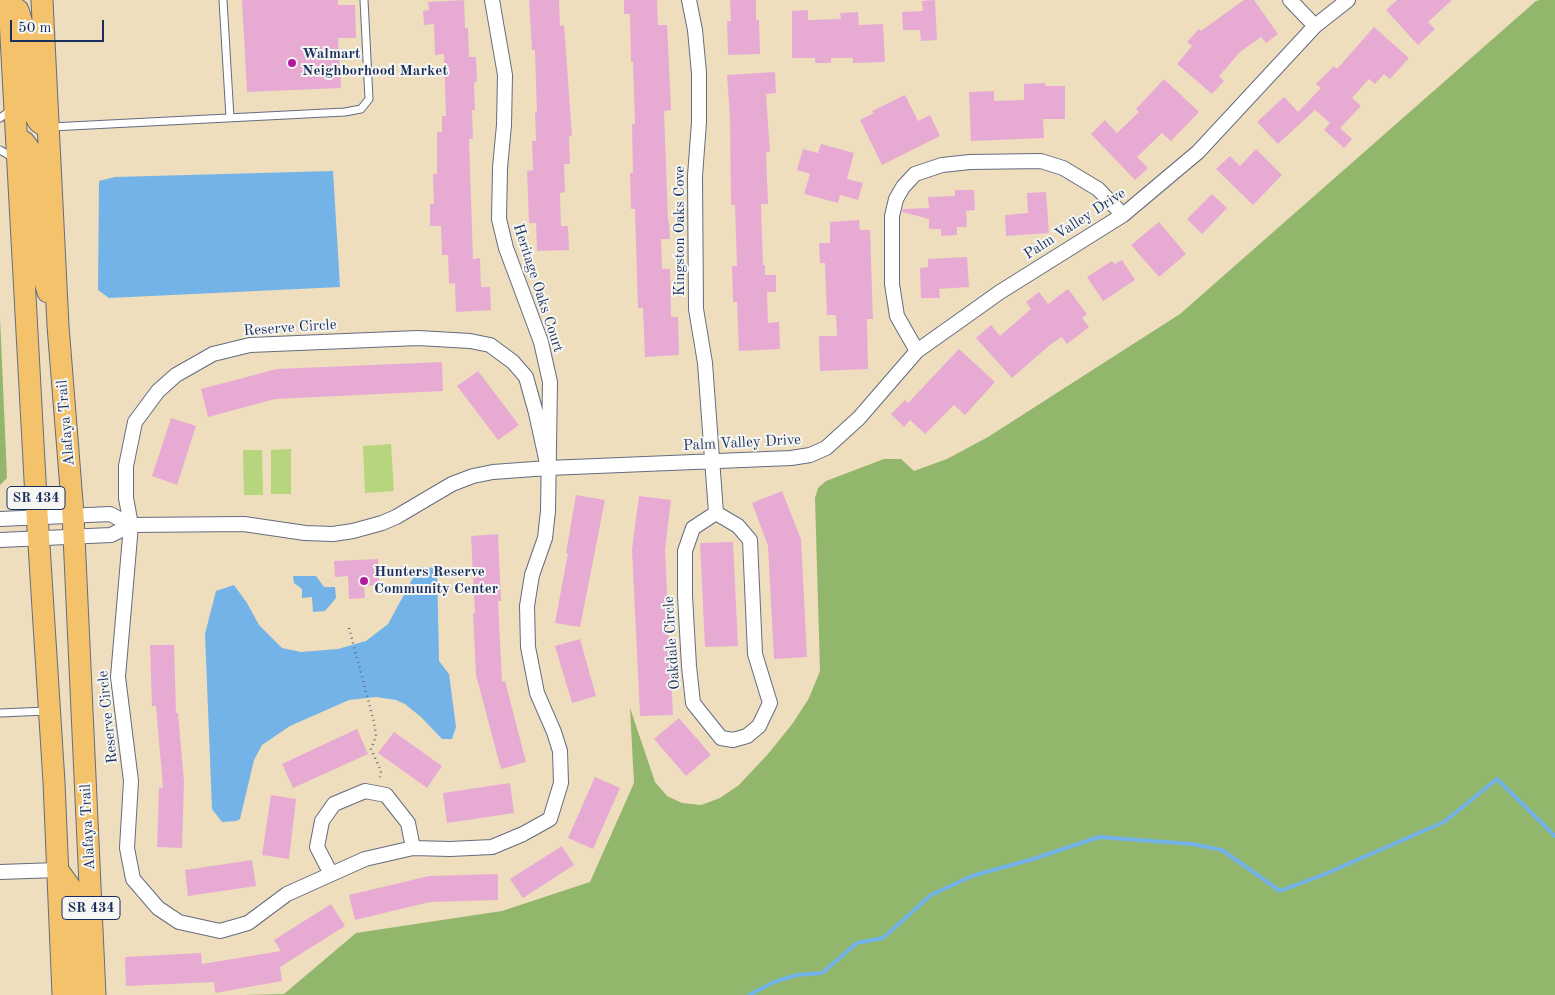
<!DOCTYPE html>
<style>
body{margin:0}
#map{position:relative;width:1555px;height:995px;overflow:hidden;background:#eedebd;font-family:"Old Standard TT",serif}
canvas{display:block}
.scale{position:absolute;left:10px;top:20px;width:94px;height:22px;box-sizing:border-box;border:2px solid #1b2f5e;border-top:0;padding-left:6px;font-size:15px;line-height:18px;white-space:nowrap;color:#1b2f5e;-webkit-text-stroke:4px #f6f6f2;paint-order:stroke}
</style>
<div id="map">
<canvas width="1555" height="995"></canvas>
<div class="scale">50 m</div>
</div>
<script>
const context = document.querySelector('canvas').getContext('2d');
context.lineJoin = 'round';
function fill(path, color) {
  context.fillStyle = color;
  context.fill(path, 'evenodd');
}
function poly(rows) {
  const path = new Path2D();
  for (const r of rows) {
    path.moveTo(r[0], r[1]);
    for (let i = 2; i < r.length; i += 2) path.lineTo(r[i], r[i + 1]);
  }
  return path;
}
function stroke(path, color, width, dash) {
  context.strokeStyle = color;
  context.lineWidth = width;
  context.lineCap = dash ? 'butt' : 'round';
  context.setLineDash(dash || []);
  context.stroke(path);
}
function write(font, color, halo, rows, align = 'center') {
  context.font = font + ' "Old Standard TT",serif';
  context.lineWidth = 4;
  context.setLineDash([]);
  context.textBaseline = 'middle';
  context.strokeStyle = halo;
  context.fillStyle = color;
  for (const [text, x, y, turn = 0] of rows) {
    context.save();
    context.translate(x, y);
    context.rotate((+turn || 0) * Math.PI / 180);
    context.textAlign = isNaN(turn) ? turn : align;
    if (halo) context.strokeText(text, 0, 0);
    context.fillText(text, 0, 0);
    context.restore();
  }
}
fill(poly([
 [391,444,394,491,365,493,363,446],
 [291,449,291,494,271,494,271,450],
 [243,450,262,450,263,495,244,495]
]), '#b7d57c');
fill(poly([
 [1540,0,1555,0,1555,995,243,995,284,994,356,933,502,911,590,882,634,783,630,708,655,782,667,796,682,803,701,805,720,798,739,785,768,754,793,723,809,698,820,671,815,498,818,488,826,481,884,459,901,459,914,471,947,459,988,437,1180,314,1536,1],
 [0,317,7,478,0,485]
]), '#91b66c');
fill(poly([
 [333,171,340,287,109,298,98,290,99,181,115,177],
 [419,567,437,568,439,661,449,674,456,727,452,739,442,739,421,717,405,704,396,700,376,697,349,700,290,726,262,745,254,760,240,819,236,821,222,822,212,809,205,634,216,591,234,585,247,603,259,625,282,648,301,652,338,649,366,641,388,624],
 [293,576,316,576,324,587,335,587,336,598,325,611,313,612,312,597,302,598,302,589,294,583]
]), '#74b3e7');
stroke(poly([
 [749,995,774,982,797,975,822,973,857,943,883,938,931,895,972,876,1033,859,1099,837,1192,844,1222,850,1280,891,1325,874,1444,822,1497,779,1555,836]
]), '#74b3e7', 4);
fill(poly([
 [242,0,338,0,338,5,355,5,356,38,338,38,341,88,247,92],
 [464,0,465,28,468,28,469,57,476,57,477,82,474,82,475,110,472,110,473,139,469,139,473,259,480,258,481,287,490,287,491,310,456,312,455,283,449,284,448,255,442,255,441,226,430,226,430,204,434,204,433,174,437,174,437,132,442,132,442,116,446,116,444,54,435,55,434,24,424,25,423,11,429,10,428,2],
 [529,0,559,0,560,26,564,25,572,136,569,136,570,164,564,164,565,192,560,193,561,226,568,226,569,250,537,251,536,223,529,223,527,171,533,170,532,141,536,141,535,112,537,112,535,50,532,50],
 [624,0,657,0,658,25,667,25,671,110,664,111,668,221,669,221,670,239,661,239,662,269,670,269,671,317,678,317,679,355,645,357,643,308,638,308,635,209,631,209,630,173,633,173,632,124,635,124,633,62,631,62,630,14,624,14],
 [730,0,756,0,756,20,759,20,760,54,728,55,727,21,731,21],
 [935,0,937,40,921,41,920,30,903,30,902,12,923,11,922,1],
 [1244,0,1254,0,1278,34,1266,43,1261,37,1240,52,1219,76,1224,81,1212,94,1177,64,1192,46,1187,42,1199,29,1201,31],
 [1397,0,1452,0,1428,22,1435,29,1418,45,1386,10],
 [808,10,808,20,841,19,840,13,858,12,859,25,883,24,885,62,853,63,853,58,831,58,831,63,815,63,815,58,792,58,792,11],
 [1374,27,1409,58,1390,79,1384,74,1375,84,1369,79,1352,98,1361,106,1340,128,1352,139,1344,148,1324,130,1330,123,1315,110,1278,144,1257,122,1284,97,1298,112,1321,88,1316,84,1334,66,1337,69],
 [775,72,776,93,766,94,770,152,766,152,768,204,761,204,763,265,765,265,765,275,776,275,776,292,767,292,768,323,779,322,780,349,739,351,737,302,733,302,732,266,737,266,735,205,731,205,730,119,727,75],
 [1164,79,1199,112,1171,141,1162,133,1137,157,1148,168,1135,180,1091,134,1105,120,1117,133,1139,112,1136,109],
 [1045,83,1046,86,1065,86,1065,119,1043,119,1044,138,971,141,969,92,994,91,994,101,1024,100,1024,84],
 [905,95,918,121,930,115,940,136,882,165,860,120,874,113,872,111],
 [821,144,854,153,847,179,863,183,858,200,840,195,838,203,804,194,810,174,797,170,803,149,818,153],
 [1256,149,1282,175,1253,205,1216,169,1230,156,1240,166],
 [955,190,974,190,975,210,966,211,967,227,957,227,957,235,941,236,941,229,929,229,929,219,902,212,903,209,929,208,928,197,955,196],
 [1046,192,1049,233,1006,236,1005,215,1028,213,1027,193],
 [1212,194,1227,208,1202,234,1187,219],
 [859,220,860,230,870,230,873,319,867,319,868,369,820,371,819,336,837,336,836,315,827,315,825,263,820,263,819,243,830,243,830,222],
 [1159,222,1186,254,1159,277,1131,245],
 [967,257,969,287,939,289,940,298,921,298,920,268,928,267,928,259],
 [1122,260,1135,280,1103,301,1087,277,1112,261,1115,264],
 [1068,289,1087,314,1082,318,1089,327,1067,344,1062,337,1051,344,1012,378,976,338,991,325,1000,336,1031,309,1026,302,1039,292,1048,304],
 [959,349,995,382,965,415,954,405,925,434,910,420,904,427,891,414,905,400,908,403],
 [442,362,443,391,275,399,208,417,201,389,277,369],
 [478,371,519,425,498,440,457,386],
 [171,418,196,426,177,485,152,476],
 [782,491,801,539,807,657,774,659,768,546,752,503],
 [576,495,605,500,580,627,555,623,568,553,566,553],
 [639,496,671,500,665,550,673,715,640,716,632,549],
 [498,534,501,601,498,601,502,682,505,681,526,762,501,769,476,675,473,613,475,613,471,536],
 [733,542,738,646,705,647,700,543],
 [378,559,379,585,364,586,365,598,349,599,348,576,335,577,334,561],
 [580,639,596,696,572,703,555,646],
 [150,645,174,645,176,713,178,713,184,782,182,848,157,847,159,787,163,788,156,706,152,706],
 [679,718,711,755,686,776,654,739],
 [357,729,368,754,293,788,282,764],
 [394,732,442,766,427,788,378,753],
 [595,777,620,788,593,849,568,838],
 [510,783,514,813,447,823,443,793],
 [271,795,296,799,289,859,262,855],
 [562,846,574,865,523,898,510,879],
 [252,860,256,886,188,896,185,870],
 [498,874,498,900,430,902,355,920,349,895,429,876],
 [331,904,345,926,280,967,282,981,215,993,214,982,126,986,125,957,201,953,202,964,281,951,274,940]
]), '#e7abd3');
const service = poly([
 [223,0,230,118],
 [0,118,11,110],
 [51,127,345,112,361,109,369,99,364,0],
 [0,150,12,157],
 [0,713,47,711]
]);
const minor = poly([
 [492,0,505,75,504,125,500,168,499,219,506,248,541,342,550,382,548,511,545,538,532,575,527,606,528,647,537,693,554,732,560,751,561,783,550,819,523,834,492,847,450,849,413,848,365,859,287,894,248,923,220,931,179,922,158,908,133,879,127,848,131,781,118,677,131,525,126,498,126,466,135,422,158,391,176,375,213,354,250,345,418,338,470,341,490,345,513,362,526,377,536,413,548,468],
 [689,0,695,30,699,73,699,122,695,176,696,309,705,363,716,513],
 [1290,0,1315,26],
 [917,351,897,316,892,284,892,216,896,199,903,187,915,174,942,165,970,162,1041,161,1063,168,1098,189,1123,215],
 [716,513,738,526,750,540,755,654,770,703,759,726,747,736,733,740,721,738,693,703,689,666,685,596,685,551,693,528,716,513],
 [0,519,110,514,131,525],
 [0,540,111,535,131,525,244,524,305,533,333,534,353,531,382,523,396,517,452,484,473,476,493,472,548,468,791,458,810,455,826,448,859,418,917,351,1000,292,1123,215,1198,152,1315,26,1348,0],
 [0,872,57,870],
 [331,874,317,847,322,821,334,804,365,791,386,795,408,823,413,848]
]);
const primary = poly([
 [9,0,36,498,54,782,63,995],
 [42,0,58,326,73,514,95,995],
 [18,10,28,43,33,112,39,122,48,128],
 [17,138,24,142,30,150,34,166,39,261,48,292],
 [60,873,70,887,75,900,79,984,83,995]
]);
stroke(service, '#656c7f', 9);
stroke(minor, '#656c7f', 16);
stroke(primary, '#656c7f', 23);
stroke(poly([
 [349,628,374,722,376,736,371,749,381,771,379,781]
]), '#656c7f', 2.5, [1, 4]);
stroke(service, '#fff', 7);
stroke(minor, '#fff', 14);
stroke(primary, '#f3c26a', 21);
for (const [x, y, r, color] of [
 [292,63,5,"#b5179e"],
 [364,581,5,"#b5179e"]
]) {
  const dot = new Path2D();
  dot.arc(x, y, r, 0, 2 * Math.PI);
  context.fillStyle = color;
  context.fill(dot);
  stroke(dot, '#f6f6f2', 2);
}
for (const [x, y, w] of [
 [36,498,58],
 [91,908,58]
]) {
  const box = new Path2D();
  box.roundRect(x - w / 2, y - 11.5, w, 23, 4);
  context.fillStyle = '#f6f6f2';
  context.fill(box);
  stroke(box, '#1b2f5e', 1);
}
write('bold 14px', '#1b2f5e', null, [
 ["SR 434",36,498],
 ["SR 434",91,908]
]);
write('bold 15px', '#1b2f5e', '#f6f6f2', [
 ["Walmart",302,54],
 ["Neighborhood Market",302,71],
 ["Hunters Reserve",374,572],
 ["Community Center",374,589]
], 'left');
write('15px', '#1b2f5e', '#f6f6f2', [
 ["Palm Valley Drive",1075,224,-33],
 ["Kingston Oaks Cove",680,231,-90],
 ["Heritage Oaks Court",538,288,72],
 ["Reserve Circle",290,328,-4],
 ["Alafaya Trail",66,423,-95],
 ["Palm Valley Drive",742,443,-3],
 ["Oakdale Circle",672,643,-94],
 ["Reserve Circle",108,717,-96],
 ["Alafaya Trail",88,827,-93]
]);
</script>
